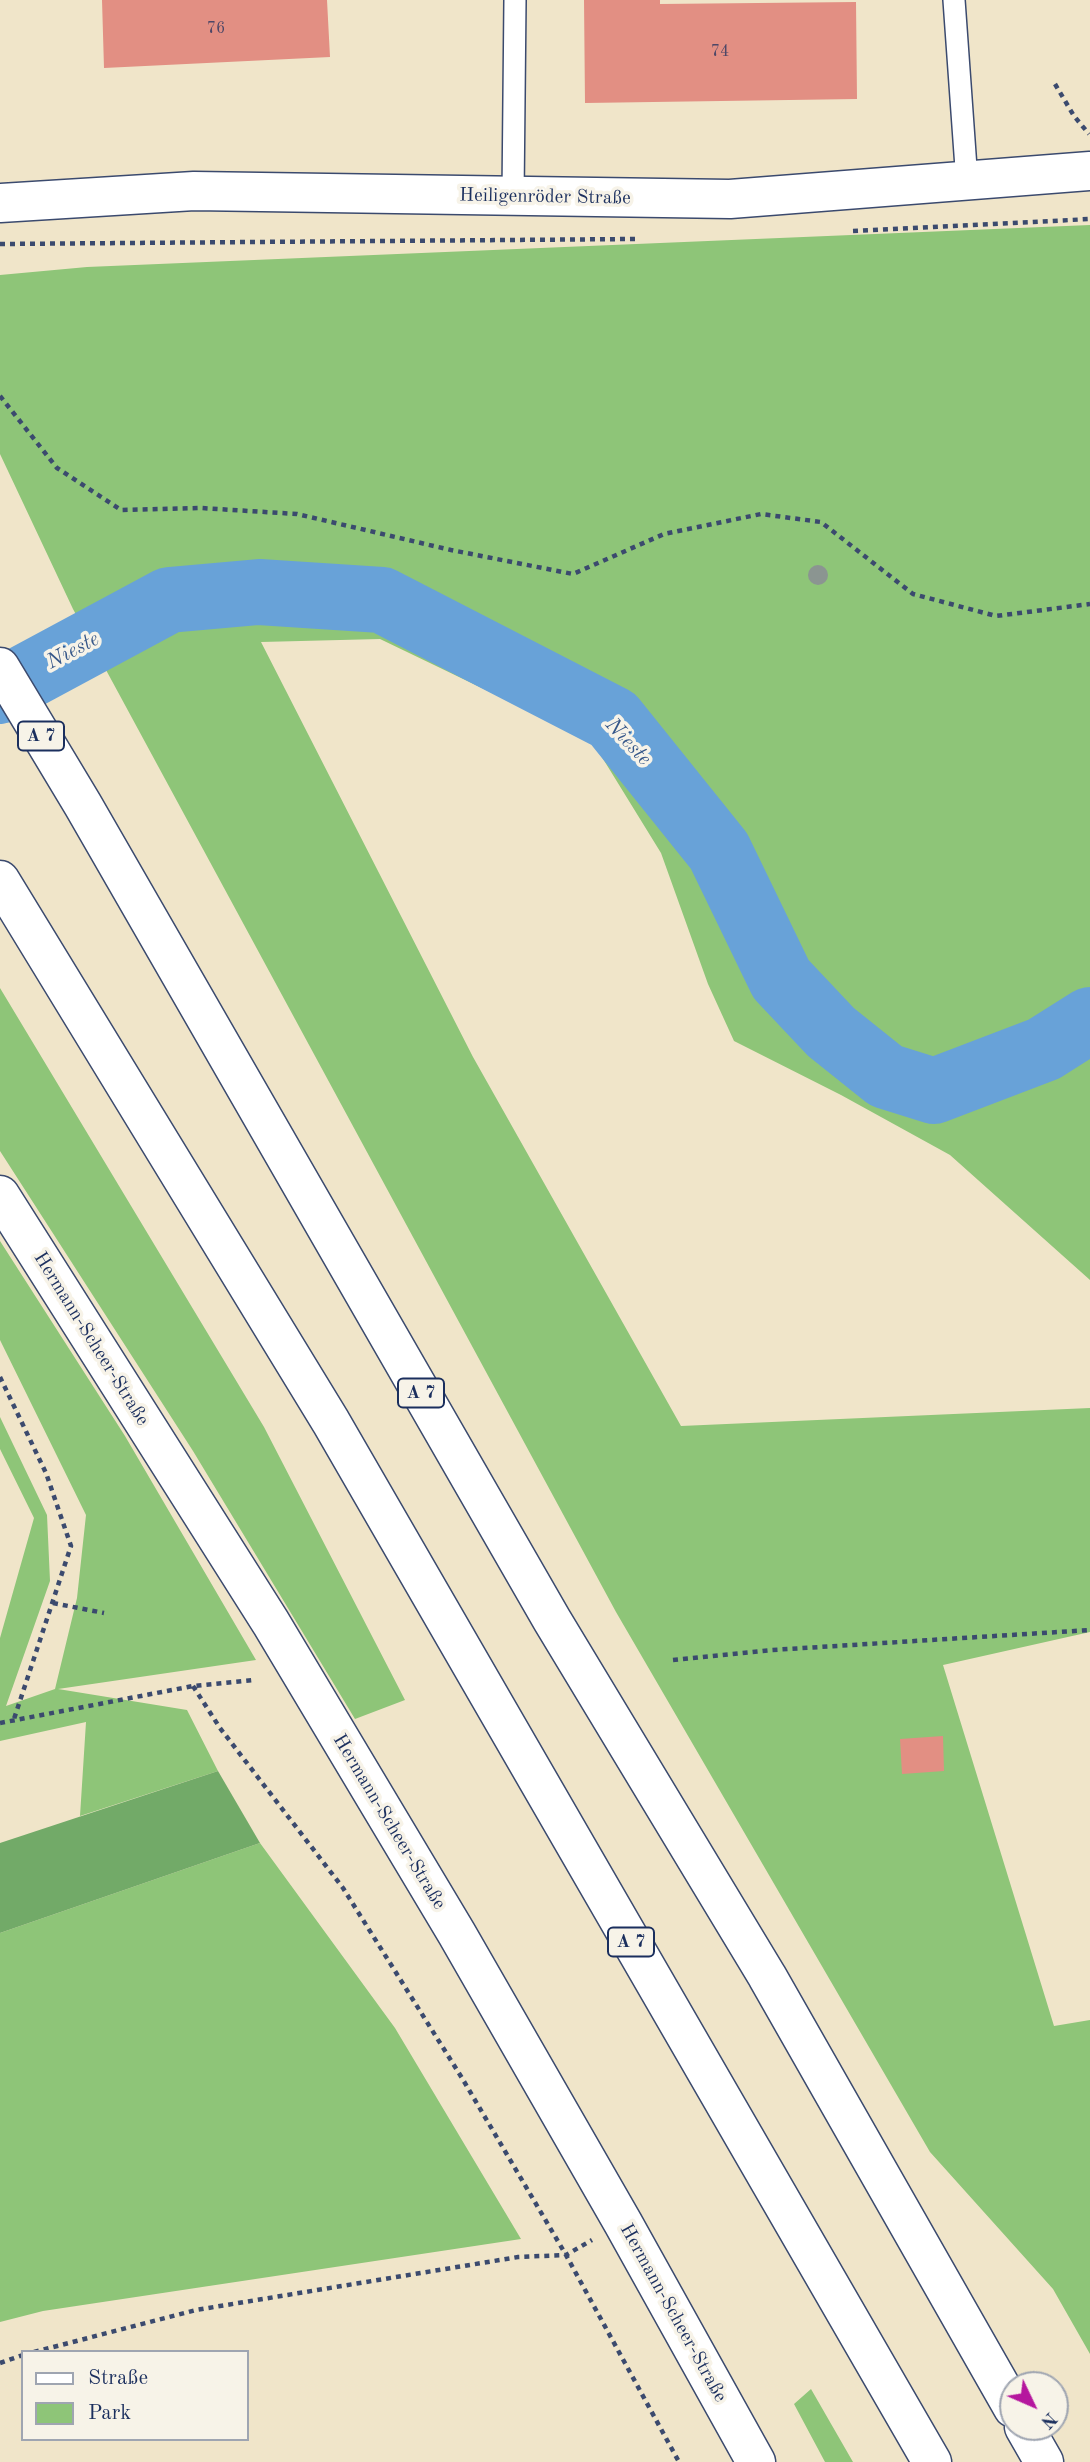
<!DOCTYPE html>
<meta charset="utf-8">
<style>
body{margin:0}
#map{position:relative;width:1090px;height:2462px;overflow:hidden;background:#f0e5c9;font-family:"Old Standard TT",serif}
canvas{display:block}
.legend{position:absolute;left:21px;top:2350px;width:228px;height:91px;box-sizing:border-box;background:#f7f3e8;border:2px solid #9fa5b1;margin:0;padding:9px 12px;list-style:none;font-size:21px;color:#1b2f5e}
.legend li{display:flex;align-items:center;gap:14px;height:35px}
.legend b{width:35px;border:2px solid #9fa5b1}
.north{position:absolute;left:999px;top:2371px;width:70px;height:70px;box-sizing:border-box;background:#f7f3e8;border:2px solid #9fa5b1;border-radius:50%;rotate:134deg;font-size:19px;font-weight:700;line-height:28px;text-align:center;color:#1b2f5e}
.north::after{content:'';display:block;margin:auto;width:24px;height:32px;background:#b5179e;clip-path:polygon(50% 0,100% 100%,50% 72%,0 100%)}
</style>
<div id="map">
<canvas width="1090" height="2462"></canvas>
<ul class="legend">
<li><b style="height:9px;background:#fff"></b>Straße</li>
<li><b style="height:19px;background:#8ec578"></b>Park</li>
</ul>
<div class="north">N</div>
</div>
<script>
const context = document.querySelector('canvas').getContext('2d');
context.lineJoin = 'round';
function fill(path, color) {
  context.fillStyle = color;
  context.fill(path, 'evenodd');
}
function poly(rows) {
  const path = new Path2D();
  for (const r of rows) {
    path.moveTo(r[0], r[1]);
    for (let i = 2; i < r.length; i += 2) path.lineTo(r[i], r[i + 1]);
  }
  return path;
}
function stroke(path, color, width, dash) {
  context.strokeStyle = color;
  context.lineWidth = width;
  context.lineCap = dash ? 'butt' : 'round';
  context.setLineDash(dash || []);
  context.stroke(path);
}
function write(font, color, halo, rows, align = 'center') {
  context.font = font + ' "Old Standard TT",serif';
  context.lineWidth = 7;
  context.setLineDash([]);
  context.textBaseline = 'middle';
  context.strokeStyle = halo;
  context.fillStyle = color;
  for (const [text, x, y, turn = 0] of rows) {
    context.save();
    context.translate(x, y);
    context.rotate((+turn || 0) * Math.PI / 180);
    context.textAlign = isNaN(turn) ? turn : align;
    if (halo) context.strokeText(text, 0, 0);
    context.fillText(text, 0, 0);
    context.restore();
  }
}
fill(poly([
 [1090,225,1090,1280,950,1155,841,1095,734,1041,708,984,661,853,592,741,380,639,261,642,473,1057,681,1426,1090,1408,1090,1632,943,1665,1054,2026,1090,2020,1090,2354,1053,2289,930,2152,616,1612,73,609,0,454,0,275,87,267],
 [0,988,264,1427,405,1700,355,1719,193,1451,0,1151],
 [0,1241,125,1436,256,1660,58,1689,187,1710,218,1771,80,1816,86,1722,0,1741,0,1638,34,1518,0,1449,0,1417,47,1515,50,1581,6,1706,55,1689,77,1598,86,1515,0,1340],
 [260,1843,395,2028,521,2239,43,2311,0,2322,0,1933],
 [811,2389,853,2462,825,2462,794,2404]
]), '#8ec578');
fill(poly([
 [218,1771,260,1843,0,1933,0,1843]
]), '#72aa68');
stroke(poly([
 [0,691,169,600,259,592,382,600,613,719,719,851,781,979,831,1032,886,1076,934,1091,1044,1049,1090,1020]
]), '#68a2d8', 66);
fill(poly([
 [102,0,327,0,330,57,104,68],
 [584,0,660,0,660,4,856,2,857,99,585,103],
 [943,1736,944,1771,902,1774,900,1739]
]), '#e28f83');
const service = poly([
 [954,0,967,182],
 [513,196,515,0]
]);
const tertiary = poly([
 [0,203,194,191,730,199,1090,171]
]);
const secondary = poly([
 [0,1195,271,1623,457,1934,623,2223,756,2462]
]);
const motorway = poly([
 [0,667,83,805,552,1620,767,1976,1013,2408],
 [0,880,331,1422,932,2462],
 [1024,2427,1044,2462]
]);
stroke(service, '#3b4a6e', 24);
stroke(tertiary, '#3b4a6e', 41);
stroke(secondary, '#3b4a6e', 41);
stroke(motorway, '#3b4a6e', 41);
stroke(poly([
 [1055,84,1074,116,1089,134],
 [853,231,1090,219],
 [0,244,635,239],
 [0,396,57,468,121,510,201,508,297,514,451,550,573,574,664,534,761,514,821,522,913,594,996,616,1090,604],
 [0,1377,46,1473,71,1546,14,1719],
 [53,1603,104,1613],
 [673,1660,772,1650,1090,1630],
 [193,1686,220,1728,343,1888,462,2078,566,2255,679,2462],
 [0,1723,193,1686,254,1680],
 [34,2352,196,2310,518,2257,566,2255,592,2240],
 [0,2363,23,2355]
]), '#3b4a6e', 4.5, [5, 5]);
stroke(service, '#fff', 21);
stroke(tertiary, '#fff', 38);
stroke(secondary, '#fff', 38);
stroke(motorway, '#fff', 38);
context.fillStyle = '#8b9591';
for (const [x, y] of [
 [818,575]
]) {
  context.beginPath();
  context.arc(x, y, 10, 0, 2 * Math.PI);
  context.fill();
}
write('16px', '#4d4767', null, [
 ["76",216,29],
 ["74",720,52]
]);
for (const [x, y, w] of [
 [41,736,46],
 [421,1393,46],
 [631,1942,46]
]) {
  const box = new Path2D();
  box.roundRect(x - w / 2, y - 14.5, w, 29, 5);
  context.fillStyle = '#f7f3e8';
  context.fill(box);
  stroke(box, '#1b2f5e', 2);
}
write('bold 18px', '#1b2f5e', null, [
 ["A 7",41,736],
 ["A 7",421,1393],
 ["A 7",631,1942]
]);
write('19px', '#1b2f5e', '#f7f3e8', [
 ["Heiligenröder Straße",545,197,1],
 ["Hermann-Scheer-Straße",91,1339,58],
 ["Hermann-Scheer-Straße",389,1822,59],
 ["Hermann-Scheer-Straße",673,2313,61]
]);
write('italic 21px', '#365789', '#f7f3e8', [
 ["Nieste",73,651,-28],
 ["Nieste",628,742,47]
]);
</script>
